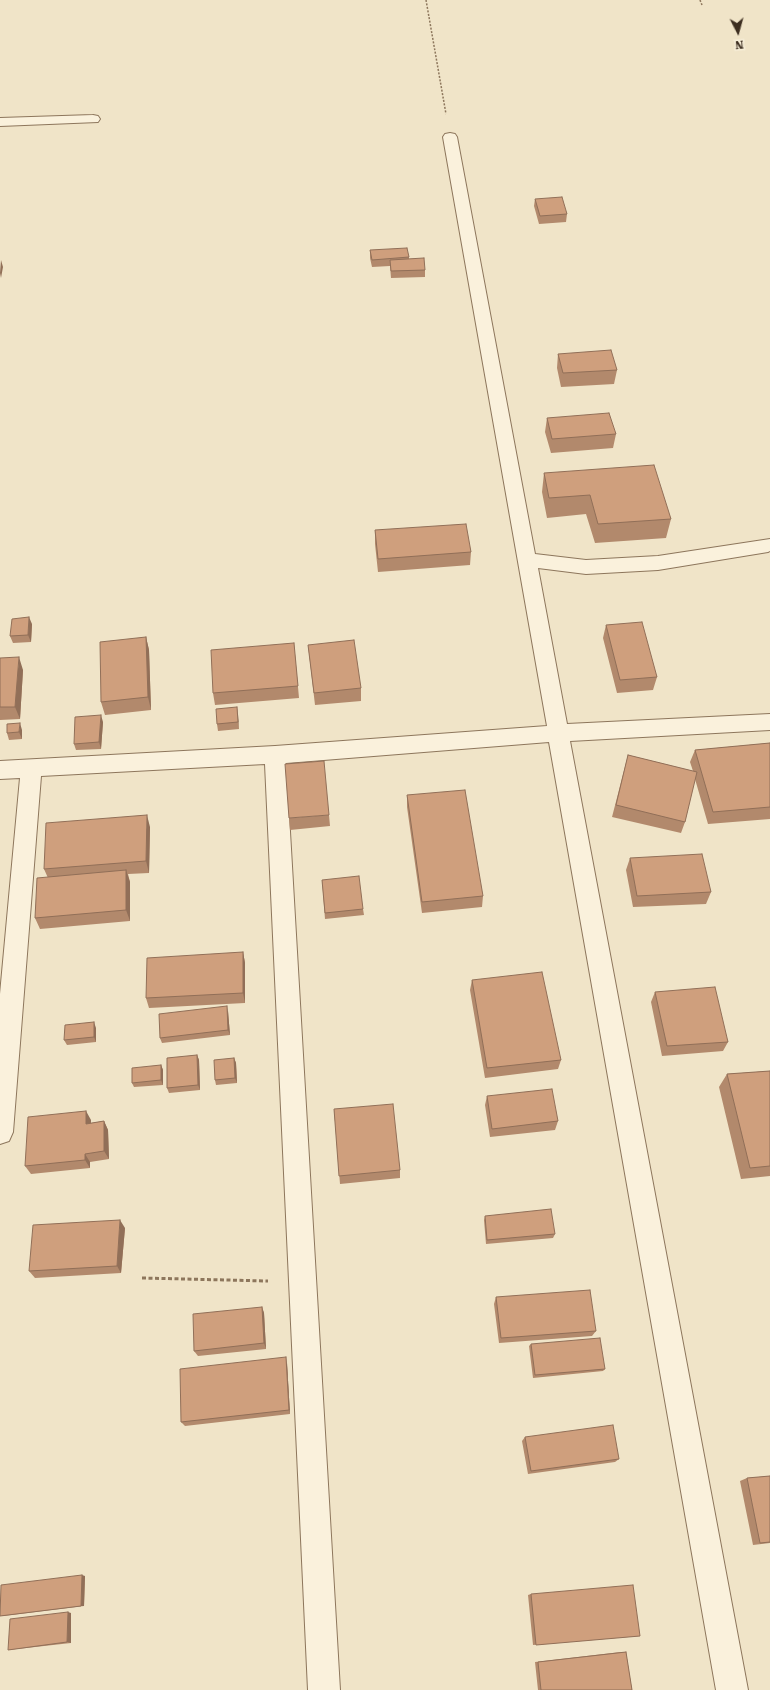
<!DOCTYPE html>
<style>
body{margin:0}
#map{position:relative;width:770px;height:1690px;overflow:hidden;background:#f0e4c8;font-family:"Roboto Serif",serif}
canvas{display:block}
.north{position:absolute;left:718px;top:12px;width:40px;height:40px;-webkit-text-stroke:3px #f7eed8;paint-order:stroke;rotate:174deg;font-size:11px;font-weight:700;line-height:16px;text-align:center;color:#3d2e20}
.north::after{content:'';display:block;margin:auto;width:14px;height:18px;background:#3d2e20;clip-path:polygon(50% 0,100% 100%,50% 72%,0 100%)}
</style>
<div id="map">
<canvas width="770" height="1690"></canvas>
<div class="north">N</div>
</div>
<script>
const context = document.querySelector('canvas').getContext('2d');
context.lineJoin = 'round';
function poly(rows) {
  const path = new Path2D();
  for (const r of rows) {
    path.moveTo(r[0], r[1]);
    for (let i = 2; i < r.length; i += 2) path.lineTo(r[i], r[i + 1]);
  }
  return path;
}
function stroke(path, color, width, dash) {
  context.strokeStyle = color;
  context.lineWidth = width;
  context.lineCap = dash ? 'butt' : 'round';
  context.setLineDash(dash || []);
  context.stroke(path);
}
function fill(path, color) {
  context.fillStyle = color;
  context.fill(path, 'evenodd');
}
const minor = poly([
 [93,115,98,116,100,119,98,122,0,126,0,118,93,115],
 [450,133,455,134,457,137,535,554,586,560,658,556,770,539,770,551,768,552,658,570,586,574,538,568,567,724,770,714,770,730,570,741,748,1690,716,1690,549,742,286,763,340,1690,308,1690,265,764,41,776,13,1132,9,1141,0,1144,0,994,20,778,0,779,0,761,275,746,547,726,443,137,445,134,450,133]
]);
stroke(minor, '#8d765c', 2);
stroke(poly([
 [426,0,446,114],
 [700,0,702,5]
]), '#8d765c', 1.5, [2, 1.5]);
stroke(poly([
 [142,1278,268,1281]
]), '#8d765c', 3, [4, 2.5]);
fill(minor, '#faf1dc');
fill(poly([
 [535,199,567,214,566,222,539,224,534,206],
 [370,250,409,257,409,259,425,270,425,277,391,278,390,266,372,267,370,258],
 [558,354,617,370,614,384,561,387,557,368],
 [547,418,616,434,613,448,551,453,545,432],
 [544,473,671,519,666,538,595,543,586,514,547,518,542,492],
 [375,530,471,552,470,565,378,572,375,544],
 [32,624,31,642,13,643,10,636],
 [606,625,657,677,653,690,617,693,603,638],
 [146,637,149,650,151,710,105,715,101,702],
 [294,643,299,698,215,705,213,693],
 [308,645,361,688,361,701,315,705],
 [0,658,23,670,20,719,0,720],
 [237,707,239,729,218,731,217,724],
 [103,722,101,749,76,750,74,744],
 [22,730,22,739,9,740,7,733],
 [770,743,770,819,708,824,695,779,685,822,681,833,612,817,628,755,693,771,690,762,695,750],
 [407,795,483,896,482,907,422,913,407,807],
 [329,815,330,826,290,830,289,818],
 [150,827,149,873,128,874,130,882,130,921,40,929,35,918,48,878,44,869],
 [630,858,711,892,706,904,633,907,626,870],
 [322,880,363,909,364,915,325,919],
 [243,952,245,963,245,1003,149,1008,146,998],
 [472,980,561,1060,558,1069,485,1078,470,990],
 [655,992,728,1042,723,1051,662,1056,651,1002],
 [228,1011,230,1035,162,1043,160,1038],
 [96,1028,96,1042,67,1045,64,1040],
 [197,1055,199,1060,200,1090,169,1093,167,1088],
 [234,1058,236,1063,237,1083,216,1085,215,1080],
 [161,1065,163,1070,163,1085,134,1087,132,1083],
 [770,1071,770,1176,741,1179,719,1087,727,1074],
 [487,1096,558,1121,555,1130,490,1137,485,1105],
 [334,1109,400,1170,400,1178,340,1184],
 [91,1120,91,1123,104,1121,108,1130,109,1159,90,1162,90,1168,31,1174,25,1166],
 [485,1216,555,1234,553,1238,486,1244,484,1220],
 [125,1228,121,1273,35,1278,29,1271],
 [496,1297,596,1331,592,1336,499,1343,494,1304],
 [262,1307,264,1313,266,1349,198,1356,194,1351],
 [531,1344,605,1369,603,1371,533,1378,529,1346],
 [287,1363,290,1414,185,1426,181,1422],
 [525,1437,619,1459,615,1462,528,1474,522,1441],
 [770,1476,770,1543,753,1545,740,1481,747,1478],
 [85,1576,84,1606,3,1616,0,1616],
 [531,1594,640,1636,533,1645,528,1595],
 [71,1613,71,1643,8,1650],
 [621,1652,626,1652,632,1690,538,1690,535,1662]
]), '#b2896c');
fill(poly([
 [1,260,3,267,1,278,0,273],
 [29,617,32,624,31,642,28,635],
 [146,637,149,650,151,710,148,697],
 [19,657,23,670,20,719,15,707],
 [237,707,238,714,239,729,238,722],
 [101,715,103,722,101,749,99,742],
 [20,723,22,730,22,739,19,732],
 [147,815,150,827,149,873,146,861],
 [126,870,130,882,130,921,126,910],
 [243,952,245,963,245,1003,243,993],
 [227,1006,228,1011,230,1035,228,1030],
 [94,1022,96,1028,96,1042,94,1037],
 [197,1055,199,1060,200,1090,198,1085],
 [234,1058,236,1063,237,1083,235,1078],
 [161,1065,163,1070,163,1085,161,1080],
 [86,1111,91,1120,90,1132,86,1124],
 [104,1121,108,1130,109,1159,104,1151],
 [85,1154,90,1162,90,1168,85,1160],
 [120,1220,125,1228,121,1273,117,1266],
 [262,1307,264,1313,266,1349,264,1343],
 [286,1357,287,1363,290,1414,289,1410],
 [82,1575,85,1576,84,1606,81,1606],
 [68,1612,71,1613,71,1643,67,1642]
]), '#916f58');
const building = poly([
 [562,197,567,214,540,216,535,199,562,197],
 [407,248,409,257,372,260,370,250,407,248],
 [424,258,425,270,391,271,390,260,424,258],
 [611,350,617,370,563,373,558,354,611,350],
 [609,413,616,434,552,439,547,418,609,413],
 [654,465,671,519,598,524,590,495,549,498,544,473,654,465],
 [466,524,471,552,378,559,375,530,466,524],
 [29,617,28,635,10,636,12,619,29,617],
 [642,622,657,677,620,680,606,625,642,622],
 [146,637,148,697,101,702,100,642,146,637],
 [354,640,361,688,314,693,308,645,354,640],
 [294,643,298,686,213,693,211,650,294,643],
 [19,657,15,707,0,707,0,658,19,657],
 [237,707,238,722,217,724,216,709,237,707],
 [101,715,99,742,74,744,75,717,101,715],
 [20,723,19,732,7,733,7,724,20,723],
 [770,743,770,807,713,812,695,750,770,743],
 [628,755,697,772,685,822,616,805,628,755],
 [324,761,329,815,289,818,285,764,324,761],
 [465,790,483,896,422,902,407,795,465,790],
 [147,815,146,861,44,869,46,823,147,815],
 [702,854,711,892,637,896,630,858,702,854],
 [126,870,126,910,35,918,37,878,126,870],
 [359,876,363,909,325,913,322,880,359,876],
 [243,952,243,993,146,998,147,958,243,952],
 [542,972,561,1060,487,1068,472,980,542,972],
 [715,987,728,1042,667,1046,655,992,715,987],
 [227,1006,228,1030,160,1038,159,1014,227,1006],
 [94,1022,94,1037,64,1040,65,1025,94,1022],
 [197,1055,198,1085,167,1088,167,1058,197,1055],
 [234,1058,235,1078,215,1080,214,1060,234,1058],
 [161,1065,161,1080,132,1083,132,1068,161,1065],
 [770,1071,770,1166,750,1168,727,1074,770,1071],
 [552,1089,558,1121,492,1129,487,1096,552,1089],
 [393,1104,400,1170,339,1176,334,1109,393,1104],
 [86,1111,86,1124,104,1121,104,1151,85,1154,85,1160,25,1166,28,1117,86,1111],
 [551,1209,555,1234,487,1240,485,1216,551,1209],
 [120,1220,117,1266,29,1271,33,1225,120,1220],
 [590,1290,596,1331,501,1338,496,1297,590,1290],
 [262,1307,264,1343,194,1351,193,1314,262,1307],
 [600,1338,605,1369,535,1375,531,1344,600,1338],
 [286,1357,289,1410,181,1422,180,1369,286,1357],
 [613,1425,619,1459,531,1471,525,1437,613,1425],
 [770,1476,770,1542,760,1543,747,1478,770,1476],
 [82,1575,81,1606,0,1616,1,1585,82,1575],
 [633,1585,640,1636,536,1645,531,1594,633,1585],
 [68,1612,67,1642,8,1650,10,1619,68,1612],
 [626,1652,632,1690,541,1690,538,1662,626,1652]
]);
fill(building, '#cf9f7d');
stroke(building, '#916f58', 1);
</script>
